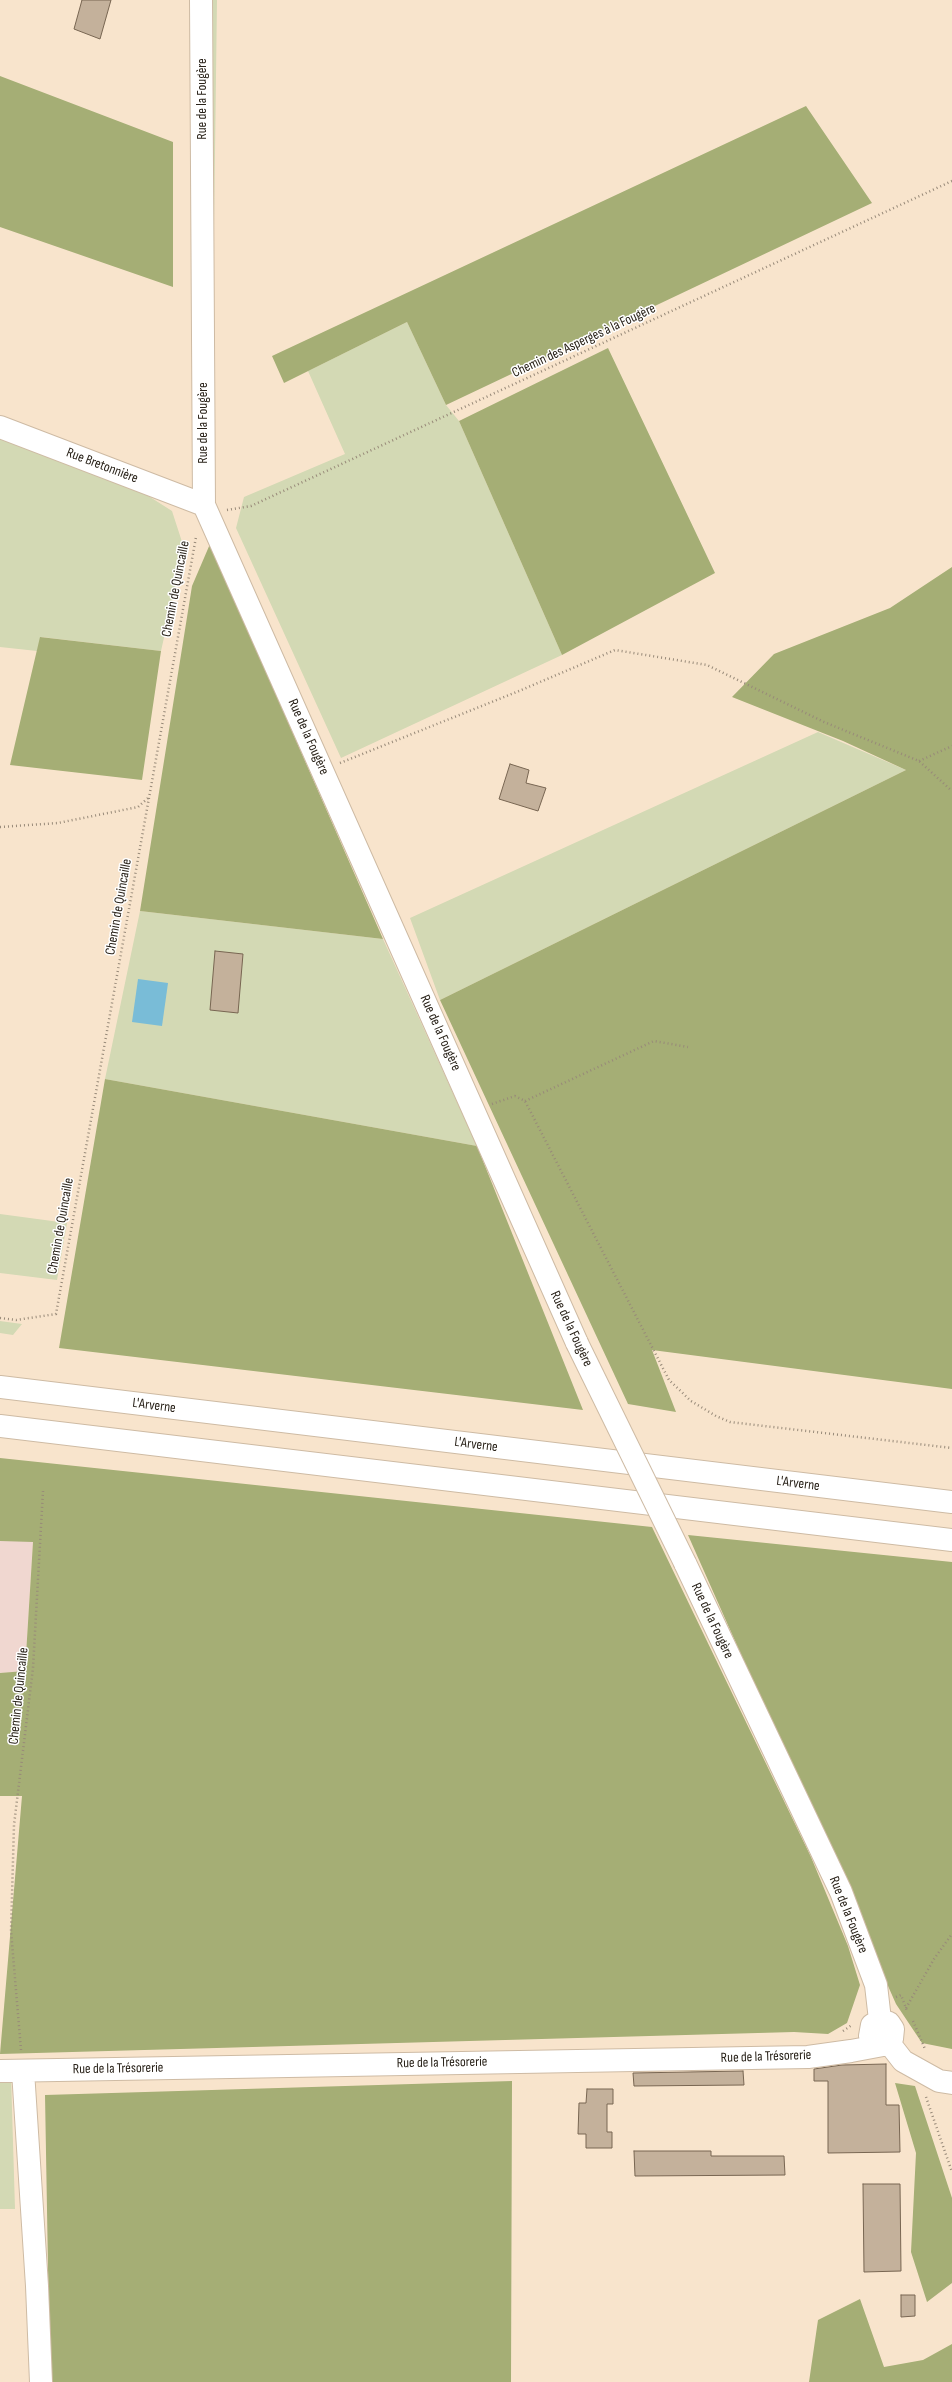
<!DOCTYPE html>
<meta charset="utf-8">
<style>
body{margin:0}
canvas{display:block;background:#f8e4cc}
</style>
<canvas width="952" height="2382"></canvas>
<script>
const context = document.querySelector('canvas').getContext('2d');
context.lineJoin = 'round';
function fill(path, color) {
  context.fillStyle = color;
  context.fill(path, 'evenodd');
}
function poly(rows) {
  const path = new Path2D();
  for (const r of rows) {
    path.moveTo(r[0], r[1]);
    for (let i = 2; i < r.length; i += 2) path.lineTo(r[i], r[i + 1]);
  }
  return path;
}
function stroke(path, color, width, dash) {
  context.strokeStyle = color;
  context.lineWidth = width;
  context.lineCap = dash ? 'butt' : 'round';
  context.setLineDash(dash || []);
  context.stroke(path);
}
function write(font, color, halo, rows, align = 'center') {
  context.font = font + ' "Sofia Sans Condensed",sans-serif';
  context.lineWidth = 3;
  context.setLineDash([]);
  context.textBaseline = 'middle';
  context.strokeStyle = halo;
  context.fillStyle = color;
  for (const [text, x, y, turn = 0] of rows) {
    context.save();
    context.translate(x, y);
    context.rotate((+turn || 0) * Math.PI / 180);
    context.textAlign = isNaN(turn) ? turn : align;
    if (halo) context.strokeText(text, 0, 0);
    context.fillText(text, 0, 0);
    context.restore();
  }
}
fill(poly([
 [0,1541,33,1541,25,1672,0,1673]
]), '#f0d7d0');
fill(poly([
 [209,0,217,0,211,457],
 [407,322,446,405,459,421,562,655,341,758,236,528,244,497,345,454,308,371],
 [0,434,128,483,172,511,184,548,161,651,41,637,37,651,0,647],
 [818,732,906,770,440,1000,410,918],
 [140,911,383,939,477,1146,105,1079],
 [0,1214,67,1223,57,1280,0,1273],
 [0,1321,22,1324,13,1335,0,1333],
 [0,2075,11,2075,15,2209,0,2209]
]), '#d3d9b4');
fill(poly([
 [0,76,173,142,173,287,0,227],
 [806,106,872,203,446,405,407,322,284,383,272,356],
 [608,348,715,573,562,655,459,421],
 [210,544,383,939,140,911,192,586],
 [952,567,952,1389,652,1350,676,1412,628,1404,440,1000,906,770,843,741,732,697,774,654,890,608],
 [40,637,161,651,142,780,10,765],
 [105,1079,477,1146,583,1410,59,1348],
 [0,1458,652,1527,811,1857,848,1946,860,1985,847,2023,828,2034,794,2032,0,2054,22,1796,0,1796,0,1673,25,1671,33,1542,0,1541],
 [688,1535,952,1562,952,2049,922,2043,896,2004],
 [512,2081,511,2382,50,2382,45,2095],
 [895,2083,915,2086,952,2198,952,2283,927,2302,911,2252,916,2153],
 [860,2299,884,2367,923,2360,952,2344,952,2382,809,2382,818,2320]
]), '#a5ae75');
fill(poly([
 [138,979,168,983,162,1026,132,1022]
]), '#79bcd7');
const building = poly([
 [82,0,111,0,100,39,74,29,82,0],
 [510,764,529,770,526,783,546,788,538,811,499,799,510,764],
 [215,951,243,954,238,1013,210,1010,215,951],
 [886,2064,886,2105,899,2105,900,2152,828,2153,828,2081,814,2081,814,2069,842,2065,886,2064],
 [743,2071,744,2085,634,2086,633,2073,743,2071],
 [587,2089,613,2089,613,2104,607,2104,607,2132,612,2132,612,2148,586,2148,586,2134,578,2134,579,2103,586,2103,587,2089],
 [634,2151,711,2151,711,2156,784,2156,785,2175,635,2176,634,2151],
 [863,2184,900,2184,901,2271,864,2272,863,2184],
 [901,2295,915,2295,915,2316,901,2317,901,2295]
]);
fill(building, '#c4b19b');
stroke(building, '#786652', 1);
const minor = poly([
 [201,0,204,505,577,1343],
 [0,427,204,505],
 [685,1563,841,1892,876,1985,880,2020],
 [889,2043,903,2061,939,2081,952,2083],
 [0,2071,808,2057,851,2051,883,2045,886,2045,892,2039,893,2029,889,2023,880,2020,872,2025,870,2036,876,2044,883,2045],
 [23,2071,37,2286,41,2382]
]);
const highway = poly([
 [0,1387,952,1502],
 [0,1426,952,1540]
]);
stroke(minor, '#cebba4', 24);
stroke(highway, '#cebba4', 24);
stroke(poly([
 [227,510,251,506,952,181],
 [919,761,952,746],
 [340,763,519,691,615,650,707,665,824,722,919,761,952,791],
 [0,827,58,823,138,807,148,798],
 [525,1101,654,1041,688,1047],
 [492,1104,515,1096,525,1101,669,1380,691,1401,716,1416,730,1422,952,1448],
 [0,1318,16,1320,56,1314,196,537],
 [896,1997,901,1995,907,2011],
 [906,2008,934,1959,952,1934],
 [913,2021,925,2049],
 [843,2031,852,2025],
 [21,2050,11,1931,14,1825,33,1668,43,1491],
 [926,2097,952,2172]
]), '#988a79', 2.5, [1, 3]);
stroke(minor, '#fff', 22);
stroke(highway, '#fff', 22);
const minorBridge = poly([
 [577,1343,685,1563]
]);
stroke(minorBridge, '#cebba4', 24, []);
stroke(minorBridge, '#fff', 22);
write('14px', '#292219', '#fff', [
 ["Rue de la Fougère",202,99,-90],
 ["Chemin des Asperges à la Fougère",584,341,-25],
 ["Rue de la Fougère",203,423,-90],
 ["Rue Bretonnière",102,466,21],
 ["Chemin de Quincaille",176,589,-79],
 ["Rue de la Fougère",308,737,66],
 ["Chemin de Quincaille",119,907,-80],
 ["Rue de la Fougère",440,1033,66],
 ["Chemin de Quincaille",61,1226,-80],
 ["Rue de la Fougère",571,1329,65],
 ["L'Arverne",154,1406,7],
 ["L'Arverne",476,1445,7],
 ["L'Arverne",798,1484,7],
 ["Rue de la Fougère",712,1621,65],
 ["Chemin de Quincaille",19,1696,-84],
 ["Rue de la Fougère",848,1915,68],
 ["Rue de la Trésorerie",766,2057,-2],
 ["Rue de la Trésorerie",442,2063,-1],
 ["Rue de la Trésorerie",118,2069,-1]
]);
</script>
